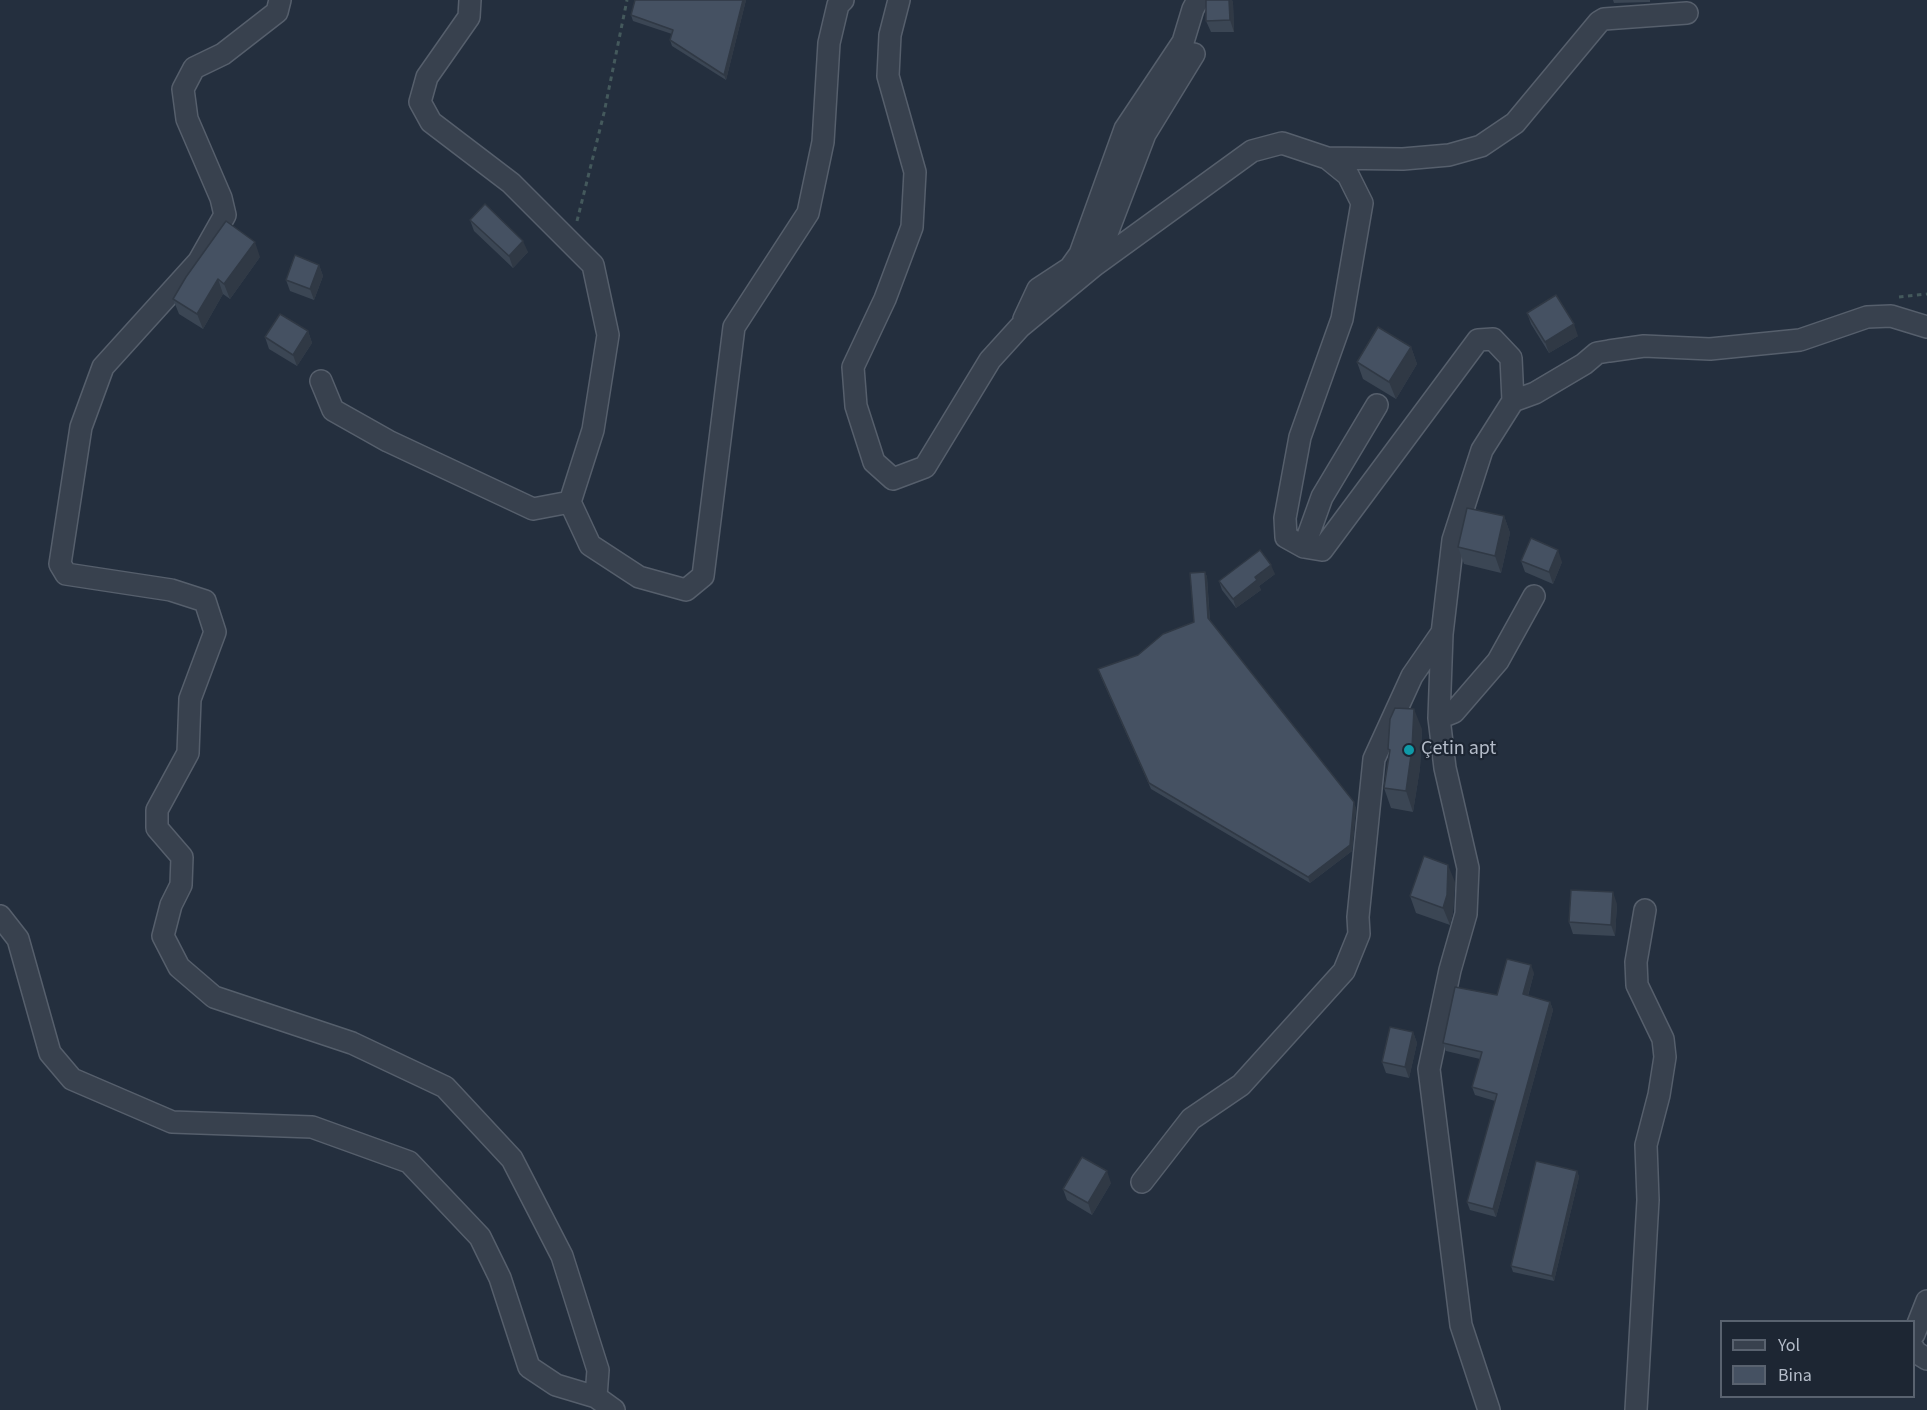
<!DOCTYPE html>
<meta charset="utf-8">
<style>
body{margin:0}
#map{position:relative;width:1927px;height:1410px;overflow:hidden;background:#242f3e;font-family:"Source Sans 3",sans-serif}
canvas{display:block}
.legend{position:absolute;left:1720px;top:1320px;width:195px;height:78px;box-sizing:border-box;background:#1d2633;border:2px solid #59626f;margin:0;padding:8px 10px;list-style:none;font-size:18px;color:#b4bcc9}
.legend li{display:flex;align-items:center;gap:12px;height:30px}
.legend b{width:30px;border:2px solid #59626f}
</style>
<div id="map">
<canvas width="1927" height="1410"></canvas>
<ul class="legend">
<li><b style="height:8px;background:#38414e"></b>Yol</li>
<li><b style="height:16px;background:#455162"></b>Bina</li>
</ul>
</div>
<script>
const context = document.querySelector('canvas').getContext('2d');
context.lineJoin = 'round';
function poly(rows) {
  const path = new Path2D();
  for (const r of rows) {
    path.moveTo(r[0], r[1]);
    for (let i = 2; i < r.length; i += 2) path.lineTo(r[i], r[i + 1]);
  }
  return path;
}
function stroke(path, color, width, dash) {
  context.strokeStyle = color;
  context.lineWidth = width;
  context.lineCap = dash ? 'butt' : 'round';
  context.setLineDash(dash || []);
  context.stroke(path);
}
function fill(path, color) {
  context.fillStyle = color;
  context.fill(path, 'evenodd');
}
function write(font, color, halo, rows, align = 'center') {
  context.font = font + ' "Source Sans 3",sans-serif';
  context.lineWidth = 4.5;
  context.setLineDash([]);
  context.textBaseline = 'middle';
  context.strokeStyle = halo;
  context.fillStyle = color;
  for (const [text, x, y, turn = 0] of rows) {
    context.save();
    context.translate(x, y);
    context.rotate((+turn || 0) * Math.PI / 180);
    context.textAlign = isNaN(turn) ? turn : align;
    if (halo) context.strokeText(text, 0, 0);
    context.fillText(text, 0, 0);
    context.restore();
  }
}
const minor = poly([
 [470,0,469,17,427,77,420,102,431,122,511,183,593,265,608,335,593,430,570,502,590,545,639,577,686,590,703,576,734,327,808,213,823,142,829,43,838,5,843,0],
 [899,0,890,35,888,76,915,172,912,227,885,299,853,367,856,406,874,462,893,479,925,467,990,360,1020,327,1095,265,1252,151,1282,143,1327,158,1348,175,1362,203,1342,319,1300,437,1285,518,1286,537,1304,547,1322,550,1478,340,1493,339,1511,358,1513,401,1482,450,1453,540,1442,634,1439,718,1445,768,1468,868,1466,914,1450,970,1429,1069,1461,1325,1489,1410],
 [1327,158,1403,159,1449,155,1481,146,1515,123,1599,22,1604,19,1687,13],
 [1095,265,1145,134,1194,54],
 [1024,319,1038,289,1070,268,1080,254,1125,129,1183,42,1193,9,1198,0],
 [321,381,333,410,388,441,533,509,570,502],
 [1513,401,1535,393,1584,364,1597,353,1609,351,1644,346,1710,349,1800,340,1867,317,1891,316,1927,327],
 [1304,547,1322,497,1377,405],
 [1439,718,1454,712,1498,661,1534,596],
 [0,916,18,939,50,1053,72,1079,172,1122,312,1127,409,1162,480,1237,500,1278,529,1367,556,1385,596,1397,598,1370,562,1256,512,1159,445,1087,352,1043,214,997,179,967,163,936,171,905,181,885,182,857,157,828,157,810,188,753,190,699,215,632,205,601,171,590,66,574,60,564,81,427,103,367,199,261,225,215,221,198,187,119,183,89,194,68,223,54,277,12,280,0],
 [1142,1182,1191,1119,1241,1085,1344,971,1359,934,1358,917,1374,759,1412,676,1441,634],
 [1914,1334,1927,1301],
 [1914,1349,1914,1351,1927,1359],
 [596,1397,614,1410],
 [1636,1410,1648,1200,1646,1145,1659,1095,1665,1057,1663,1039,1637,985,1636,962,1645,910]
]);
stroke(minor, '#565f6c', 24);
stroke(poly([
 [577,221,604,113,627,0],
 [1899,297,1927,294]
]), '#44595c', 3, [4.5, 4.5]);
stroke(minor, '#38414e', 21);
fill(poly([
 [746,0,726,80,672,46,670,40,672,34,633,21,631,15],
 [1206,0,1232,0,1233,3,1234,32,1211,32,1206,21],
 [1613,0,1650,0,1650,2,1614,3],
 [470,220,528,252,513,268,474,231],
 [260,257,230,299,223,294,203,329,179,314,173,299],
 [319,265,323,276,314,300,290,291,286,280],
 [1527,313,1578,336,1549,353,1531,324],
 [308,331,312,343,297,366,269,349,265,337],
 [1411,347,1417,364,1396,399,1363,379,1357,362],
 [1504,516,1510,533,1501,573,1464,564,1458,547],
 [1521,561,1562,562,1553,584,1525,572],
 [1205,572,1207,577,1210,620,1356,808,1352,851,1310,883,1151,789,1100,675,1138,655,1194,622],
 [1275,574,1259,586,1261,590,1236,608,1222,590,1219,581],
 [1422,729,1420,768,1413,812,1391,808,1384,788,1389,753,1388,749],
 [1455,882,1453,912,1450,925,1416,913,1410,896],
 [1617,904,1615,936,1573,934,1569,922],
 [1534,973,1528,996,1550,1002,1553,1010,1496,1217,1470,1210,1467,1202,1495,1101,1475,1095,1472,1087,1480,1059,1446,1051,1443,1043],
 [1413,1032,1417,1043,1409,1078,1386,1073,1382,1062],
 [1577,1171,1579,1177,1554,1281,1513,1272,1511,1266],
 [1111,1183,1092,1215,1067,1200,1063,1189]
]), '#3b4654');
fill(poly([
 [743,0,746,0,726,80,724,75],
 [1229,0,1232,0,1233,3,1234,32,1230,20],
 [523,241,528,252,513,268,509,256],
 [255,242,260,257,230,299,224,284],
 [319,265,323,276,314,300,310,289],
 [218,279,223,294,203,329,197,314],
 [1574,324,1578,336,1549,353,1545,342],
 [308,331,312,343,297,366,293,355],
 [1411,347,1417,364,1396,399,1389,382],
 [1504,516,1510,533,1501,573,1495,556],
 [1558,550,1562,562,1553,584,1549,572],
 [1271,565,1275,574,1259,586,1261,590,1236,608,1233,599,1255,577],
 [1205,572,1207,577,1210,624,1208,618],
 [1414,709,1422,729,1420,768,1413,812,1406,791],
 [1354,802,1356,808,1352,851,1310,883,1308,877],
 [1448,865,1455,882,1453,912,1450,925,1443,908],
 [1613,892,1617,904,1615,936,1611,925],
 [1531,965,1534,973,1526,1002,1523,994],
 [1550,1002,1553,1010,1496,1217,1493,1209],
 [1413,1032,1417,1043,1409,1078,1405,1067],
 [1107,1171,1111,1183,1092,1215,1088,1203],
 [1577,1171,1579,1177,1554,1281,1552,1276]
]), '#303945');
const building = poly([
 [635,0,743,0,724,75,670,40,673,30,631,15,635,0],
 [1206,0,1229,0,1230,20,1206,21,1206,0],
 [485,204,523,241,509,256,470,220,485,204],
 [226,221,255,242,224,284,218,279,197,314,173,299,186,277,226,221],
 [295,255,319,265,310,289,286,280,295,255],
 [1556,295,1574,324,1545,342,1527,313,1556,295],
 [280,314,308,331,293,355,265,337,280,314],
 [1378,327,1411,347,1389,382,1357,362,1378,327],
 [1467,508,1504,516,1495,556,1458,547,1467,508],
 [1531,538,1558,550,1549,572,1521,561,1531,538],
 [1260,550,1271,565,1255,577,1257,580,1233,599,1219,581,1260,550],
 [1205,572,1208,618,1354,802,1350,845,1308,877,1149,783,1098,669,1138,655,1163,634,1194,622,1190,573,1205,572],
 [1395,708,1414,709,1412,748,1406,791,1384,788,1390,750,1388,749,1390,719,1395,708],
 [1424,856,1448,865,1447,895,1443,908,1410,896,1424,856],
 [1571,890,1613,892,1611,925,1569,922,1571,890],
 [1507,959,1531,965,1523,994,1550,1002,1493,1209,1467,1202,1497,1094,1472,1087,1482,1052,1443,1043,1455,987,1497,995,1507,959],
 [1390,1027,1413,1032,1405,1067,1382,1062,1390,1027],
 [1082,1157,1107,1171,1088,1203,1063,1189,1082,1157],
 [1536,1161,1577,1171,1552,1276,1511,1266,1536,1161]
]);
fill(building, '#455162');
stroke(building, '#303945', 1.5);
for (const [x, y, r, color] of [
 [1409,750,6,"#0f9aa8"]
]) {
  const dot = new Path2D();
  dot.arc(x, y, r, 0, 2 * Math.PI);
  context.fillStyle = color;
  context.fill(dot);
  stroke(dot, '#1d2633', 2);
}
write('20px', '#b4bcc9', '#1d2633', [
 ["Çetin apt",1421,750]
], 'left');
</script>
